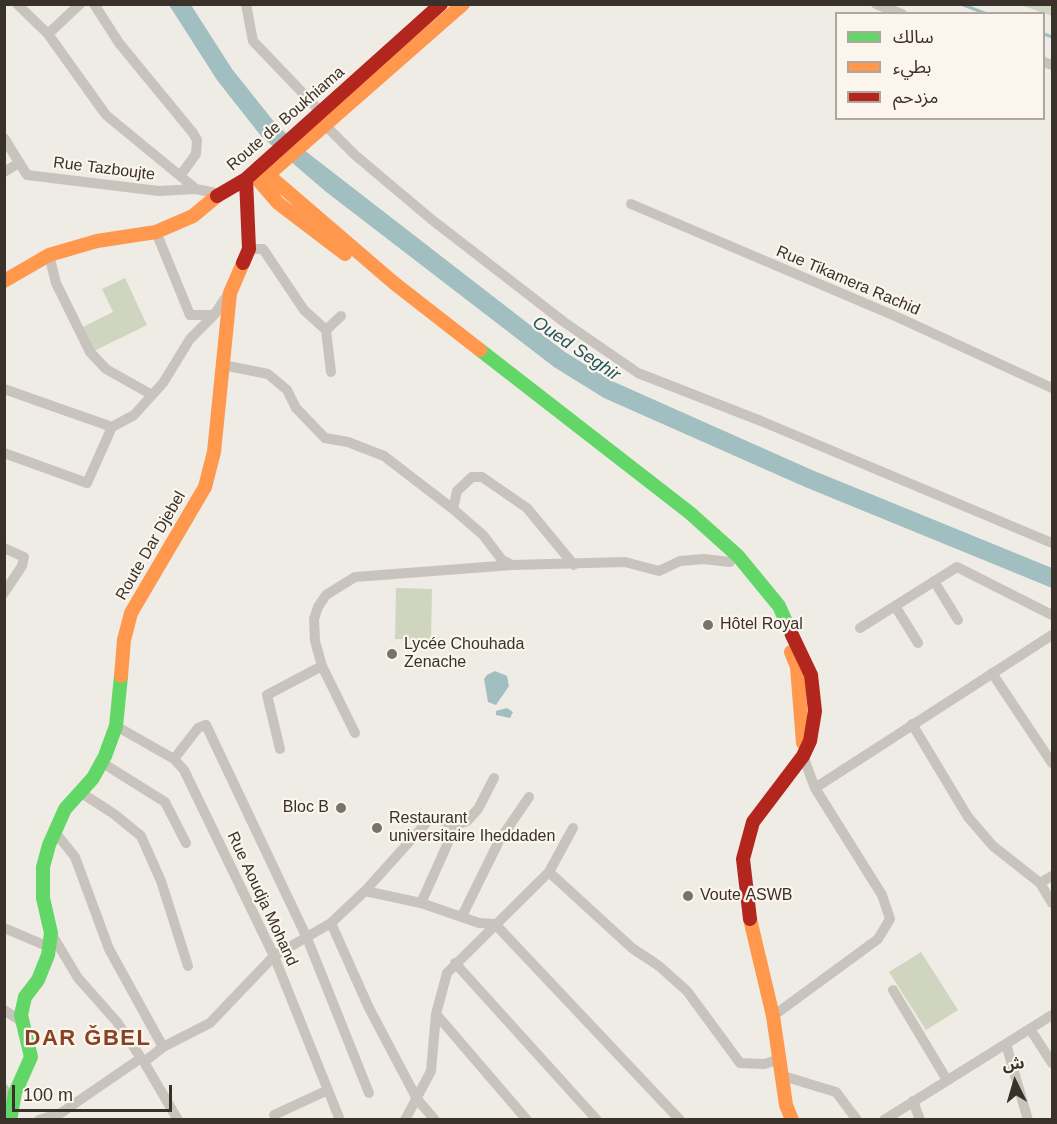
<!DOCTYPE html>
<meta charset="utf-8">
<style>
body{margin:0}
#map{position:relative;width:1057px;height:1124px;overflow:hidden;background:#efebe5;font-family:Arial,"Noto Sans Arabic",sans-serif}
canvas{display:block}
.frame{position:absolute;inset:0;border:6px solid #3a312b;pointer-events:none}
.legend{position:absolute;left:835px;top:12px;width:210px;height:108px;box-sizing:border-box;background:#fbf5ee;border:2px solid #aea7a0;margin:0;padding:8px 10px;list-style:none;font-size:18px;color:#3a312b}
.legend li{display:flex;align-items:center;gap:12px;height:30px}
.legend b{width:30px;border:2px solid #aea7a0}
.north{position:absolute;left:985px;top:1052px;width:60px;height:60px;-webkit-text-stroke:4px #fbf5ee;paint-order:stroke;rotate:355deg;font-size:16px;font-weight:700;line-height:24px;text-align:center;color:#3a312b}
.north::after{content:'';display:block;margin:auto;width:21px;height:27px;background:#3a312b;clip-path:polygon(50% 0,100% 100%,50% 72%,0 100%)}
.scale{position:absolute;left:12px;top:1085px;width:160px;height:27px;box-sizing:border-box;border:3px solid #3a312b;border-top:0;padding-left:8px;font-size:18px;line-height:21px;white-space:nowrap;color:#3a312b;-webkit-text-stroke:4px #fbf5ee;paint-order:stroke}
</style>
<div id="map">
<canvas width="1057" height="1124"></canvas>
<div class="frame"></div>
<ul class="legend">
<li><b style="height:8px;background:#63d668"></b>سالك</li>
<li><b style="height:8px;background:#ff974d"></b>بطيء</li>
<li><b style="height:8px;background:#b3261e"></b>مزدحم</li>
</ul>
<div class="north">ش</div>
<div class="scale">100 m</div>
</div>
<script>
const context = document.querySelector('canvas').getContext('2d');
context.lineJoin = 'round';
function fill(path, color) {
  context.fillStyle = color;
  context.fill(path, 'evenodd');
}
function poly(rows) {
  const path = new Path2D();
  for (const r of rows) {
    path.moveTo(r[0], r[1]);
    for (let i = 2; i < r.length; i += 2) path.lineTo(r[i], r[i + 1]);
  }
  return path;
}
function stroke(path, color, width, dash) {
  context.strokeStyle = color;
  context.lineWidth = width;
  context.lineCap = dash ? 'butt' : 'round';
  context.setLineDash(dash || []);
  context.stroke(path);
}
function write(font, color, halo, rows, align = 'center') {
  context.font = font + ' Arial,sans-serif';
  context.lineWidth = 4.5;
  context.setLineDash([]);
  context.textBaseline = 'middle';
  context.strokeStyle = halo;
  context.fillStyle = color;
  for (const [text, x, y, turn = 0] of rows) {
    context.save();
    context.translate(x, y);
    context.rotate((+turn || 0) * Math.PI / 180);
    context.textAlign = isNaN(turn) ? turn : align;
    if (halo) context.strokeText(text, 0, 0);
    context.fillText(text, 0, 0);
    context.restore();
  }
}
fill(poly([
 [1021,5,1052,5,1052,16],
 [125,278,147,325,94,351,83,327,113,312,102,289],
 [396,588,432,589,431,640,395,639],
 [921,952,958,1010,926,1030,889,972]
]), '#d0d5c0');
fill(poly([
 [169,5,191,5,232,69,275,123,304,150,565,352,612,381,812,470,1052,568,1052,588,805,487,604,398,554,367,325,191,261,136,217,80],
 [495,671,507,676,509,686,496,705,488,702,484,679,487,675],
 [507,708,513,712,510,718,496,715,496,711]
]), '#a1bfc0');
stroke(poly([
 [961,4,987,14],
 [1044,34,1052,37]
]), '#a1bfc0', 3);
stroke(poly([
 [17,4,48,34,106,115,196,189],
 [94,4,119,43,193,133,197,140,196,154,180,176],
 [246,4,253,41,320,111],
 [876,4,902,14],
 [48,34,80,4],
 [1044,62,1052,65],
 [325,125,355,155,431,219,564,322,638,373,761,421,1052,543],
 [4,138,27,175,159,191,196,189,220,194],
 [4,172,19,163],
 [631,204,895,316,1052,388],
 [156,232,190,315,214,315],
 [249,249,263,249,304,310,326,330,331,372],
 [49,255,56,283,90,352,106,369,152,395],
 [326,330,341,316],
 [223,365,268,374,287,390,296,408,325,438,348,442,384,456,453,509],
 [4,389,112,427,134,415,163,383,190,339,214,315,228,294],
 [4,453,87,483,112,427],
 [4,548,24,557,22,566,4,593],
 [512,565,502,560,483,535,453,509,457,491,472,477,482,477,527,508,574,565],
 [934,581,958,620],
 [895,606,918,643],
 [860,628,957,567,1052,615],
 [992,673,1052,763],
 [912,724,968,817,993,846,1040,883,1052,903],
 [116,726,174,759,184,770,274,956,340,1120],
 [355,733,322,666,315,641,314,619,318,607,326,595,355,577,512,565,625,562,659,571,680,561,704,559,730,562],
 [280,749,267,695,322,666],
 [174,759,198,728,206,725,307,938,369,1093],
 [101,762,165,802,186,843],
 [815,788,1052,635],
 [80,792,114,814,141,836,161,881,188,966],
 [55,832,75,857,109,949,163,1047],
 [549,872,573,828],
 [1040,883,1052,876],
 [365,891,428,821,433,818,456,825],
 [421,903,456,825,467,821,478,809,494,778],
 [462,916,499,841,529,797],
 [4,928,49,947],
 [51,933,78,978,117,1022,141,1058],
 [455,963,597,1120],
 [893,990,947,1080],
 [4,1010,21,1021],
 [436,1014,527,1120],
 [773,1016,878,939,890,919,882,895,815,788,803,756],
 [1030,1029,1052,1063],
 [1006,1044,1028,1120],
 [144,1062,178,1120],
 [783,1076,836,1092,857,1120],
 [4,1089,12,1108],
 [913,1101,920,1120],
 [274,1115,328,1090],
 [39,1120,61,1113,141,1058,144,1062,163,1047,210,1023,274,956,331,923],
 [405,1120,431,1071,436,1014,447,973,549,872,632,948,659,966,687,991,740,1063,764,1064,781,1059],
 [435,1120,417,1099,369,1008,331,923,365,891,421,903,479,923,495,924,680,1120],
 [884,1120,1052,1015]
]), '#c9c3be', 10);
stroke(poly([
 [480,350,690,513,738,556,779,606,792,635],
 [10,1120,15,1093,31,1057,21,1015,25,997,38,980,48,955,51,933,43,898,43,867,49,845,65,809,93,778,105,756,116,726,121,676]
]), '#63d668', 14);
stroke(poly([
 [259,167,394,283,480,350],
 [253,174,278,203,345,254],
 [260,182,463,4],
 [4,281,49,255,97,241,156,232,193,216,217,196],
 [791,652,797,667,803,743],
 [121,676,124,640,131,613,205,487,214,452,230,293,243,263],
 [750,919,773,1016,786,1105,792,1120]
]), '#ff974d', 14);
stroke(poly([
 [217,196,246,179,441,4],
 [243,263,249,249,246,179],
 [750,919,743,859,753,822,803,756,810,741,815,711,811,675,792,635]
]), '#b3261e', 14);
for (const [x, y, r, color] of [
 [708,625,6,"#79726c"],
 [392,654,6,"#79726c"],
 [341,808,6,"#79726c"],
 [377,828,6,"#79726c"],
 [688,896,6,"#79726c"]
]) {
  const dot = new Path2D();
  dot.arc(x, y, r, 0, 2 * Math.PI);
  context.fillStyle = color;
  context.fill(dot);
  stroke(dot, '#fbf5ee', 2);
}
write('16px', '#3a312b', '#fbf5ee', [
 ["Route de Boukhiama",286,119,-41],
 ["Rue Tazboujte",104,169,7],
 ["Rue Tikamera Rachid",848,281,23],
 ["Route Dar Djebel",151,546,-60],
 ["Rue Aoudja Mohand",262,899,65]
]);
write('16px', '#3a312b', '#fbf5ee', [
 ["Hôtel Royal",720,625],
 ["Lycée Chouhada",404,645],
 ["Zenache",404,663],
 ["Bloc B",329,808,"right"],
 ["Restaurant",389,819],
 ["universitaire Iheddaden",389,837],
 ["Voute ASWB",700,896]
], 'left');
write('italic 18px', '#21565c', '#fbf5ee', [
 ["Oued Seghir",576,349,34]
]);
context.letterSpacing = '1.5px';
write('bold 22px', '#894125', '#fbf5ee', [
 ["DAR ǦBEL",88,1039]
]);
context.letterSpacing = '0px';
</script>
